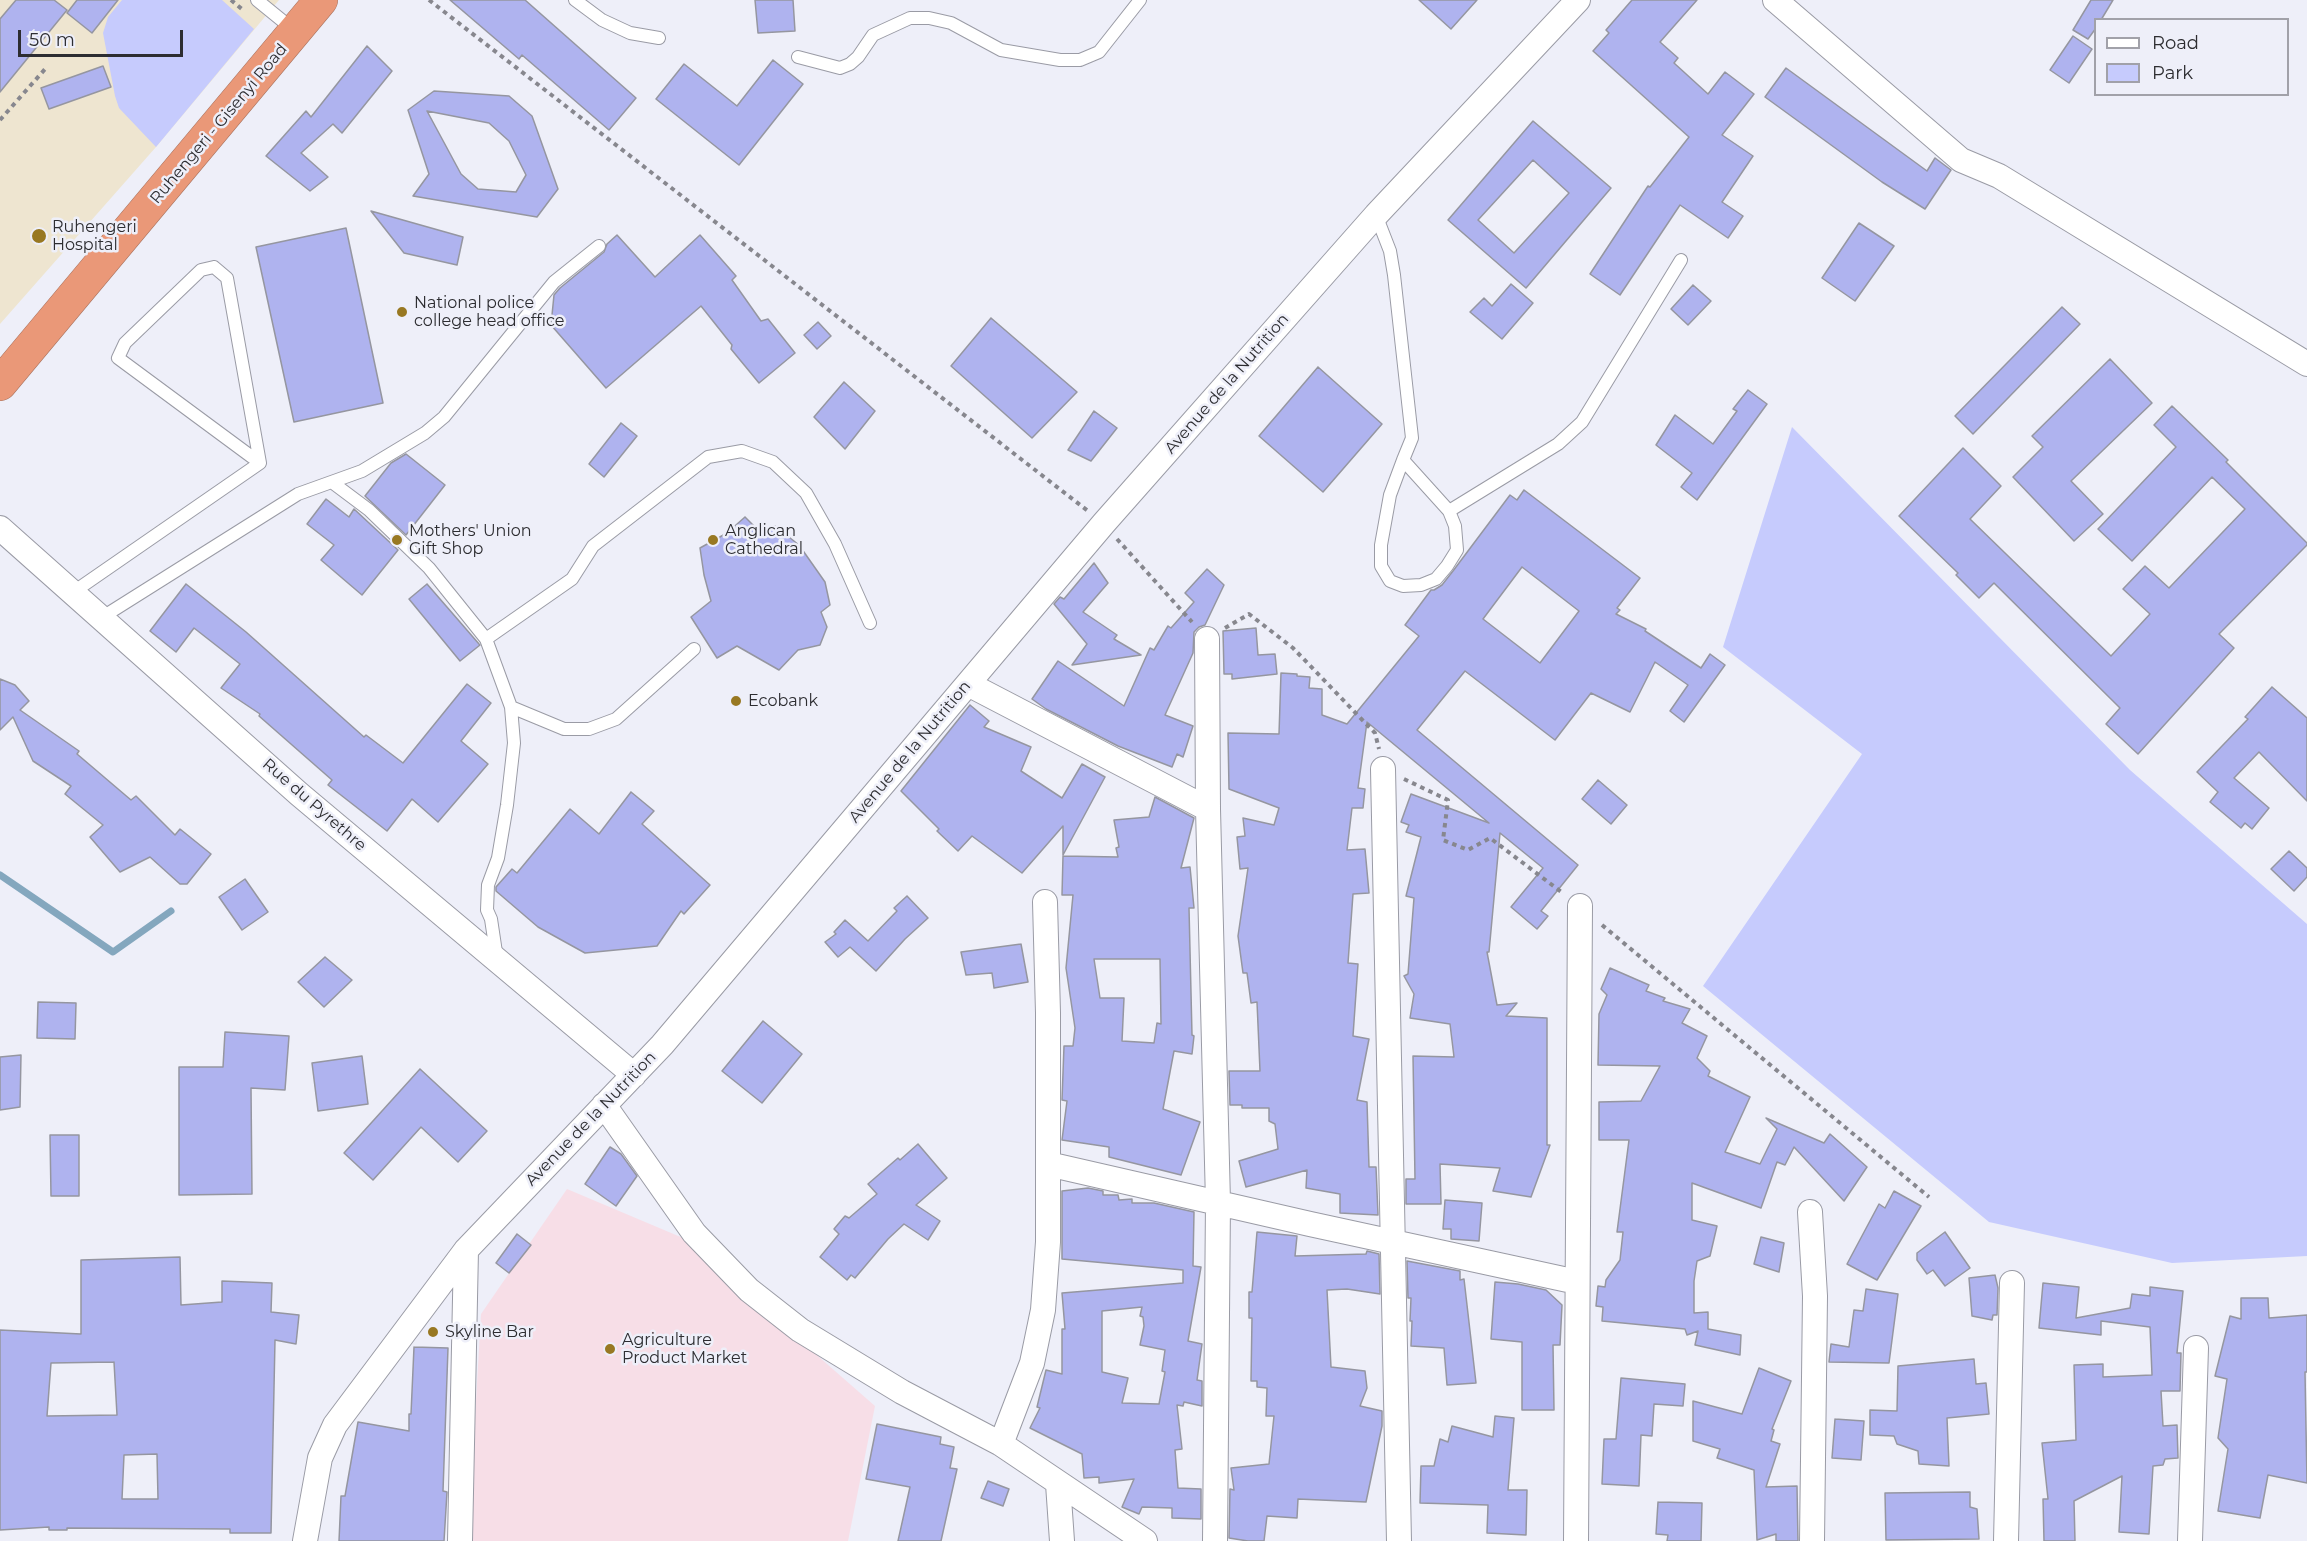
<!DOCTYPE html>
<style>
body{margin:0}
#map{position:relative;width:2307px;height:1541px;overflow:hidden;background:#eeeff9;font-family:Montserrat,sans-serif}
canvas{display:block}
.legend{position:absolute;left:2094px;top:18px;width:195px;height:78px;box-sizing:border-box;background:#eeeff9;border:2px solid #a1a1a9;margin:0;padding:8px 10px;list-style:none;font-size:18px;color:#2d2d31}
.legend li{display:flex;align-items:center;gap:12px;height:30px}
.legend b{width:30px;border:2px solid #a1a1a9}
.scale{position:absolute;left:18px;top:30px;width:165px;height:27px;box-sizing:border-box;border:3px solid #2d2d31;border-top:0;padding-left:8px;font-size:18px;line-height:21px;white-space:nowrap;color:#2d2d31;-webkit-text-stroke:4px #eeeff9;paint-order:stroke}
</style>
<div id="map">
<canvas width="2307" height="1541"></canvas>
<ul class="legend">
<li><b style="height:8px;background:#fff"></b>Road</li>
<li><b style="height:16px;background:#c6cbfd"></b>Park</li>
</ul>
<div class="scale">50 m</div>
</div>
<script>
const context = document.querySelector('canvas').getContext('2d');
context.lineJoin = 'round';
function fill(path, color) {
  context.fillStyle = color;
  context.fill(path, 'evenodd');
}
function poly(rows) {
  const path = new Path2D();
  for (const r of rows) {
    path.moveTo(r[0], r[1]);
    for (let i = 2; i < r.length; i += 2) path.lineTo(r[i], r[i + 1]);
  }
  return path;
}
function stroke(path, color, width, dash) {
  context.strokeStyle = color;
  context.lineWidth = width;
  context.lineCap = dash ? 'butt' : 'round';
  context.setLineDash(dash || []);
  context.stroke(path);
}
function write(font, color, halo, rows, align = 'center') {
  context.font = font + ' Montserrat,sans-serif';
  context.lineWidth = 5;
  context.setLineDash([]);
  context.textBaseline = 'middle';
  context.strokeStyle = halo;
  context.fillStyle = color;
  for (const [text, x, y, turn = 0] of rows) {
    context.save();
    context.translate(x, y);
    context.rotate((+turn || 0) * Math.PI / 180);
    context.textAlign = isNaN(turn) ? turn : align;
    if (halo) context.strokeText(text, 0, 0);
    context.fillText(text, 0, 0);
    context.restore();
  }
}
fill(poly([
 [567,1189,683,1238,875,1406,848,1541,468,1541,481,1314]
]), '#f7dee7');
fill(poly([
 [0,0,279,0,156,147,0,324]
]), '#eee5d0');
fill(poly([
 [122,0,222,0,254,29,156,147,119,108,115,96,103,33,108,17],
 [1792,427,2130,770,2307,924,2307,1256,2172,1263,1989,1222,1703,986,1862,754,1723,647]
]), '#c6cbfd');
stroke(poly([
 [0,875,113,952,171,911]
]), '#84a7be', 7);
const building = poly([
 [16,0,54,0,67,10,0,92,0,19,16,0],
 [77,0,118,0,92,33,67,13,77,0],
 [450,0,525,0,636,98,609,130,522,55,519,59,450,0],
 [755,0,793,0,795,31,758,33,755,0],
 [1419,0,1477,0,1451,29,1419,0],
 [1632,0,1697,0,1660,42,1678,58,1674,63,1708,94,1725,72,1754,94,1722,135,1753,156,1722,202,1743,216,1728,238,1680,205,1620,295,1590,274,1648,186,1650,187,1689,137,1593,51,1609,33,1606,30,1632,0],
 [2091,0,2113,0,2101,20,2096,20,2096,28,2088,39,2073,30,2091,0],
 [2073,36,2092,49,2069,83,2050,70,2073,36],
 [367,46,392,71,342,133,333,124,301,153,328,177,310,191,266,156,306,111,311,117,367,46],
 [773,60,803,84,739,165,656,99,684,64,737,106,773,60],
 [103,66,111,87,49,109,41,88,103,66],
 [1786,68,1927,171,1935,158,1951,170,1925,209,1882,182,1765,97,1786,68],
 [434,91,509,96,532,116,558,189,537,217,413,196,429,174,408,110,434,91],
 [427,111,489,123,509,141,526,175,516,192,478,189,461,174,427,111],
 [1533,121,1611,188,1526,288,1448,220,1533,121],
 [1533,160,1569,193,1514,253,1478,220,1533,160],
 [371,211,463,237,457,265,404,253,371,211],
 [1859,223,1894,246,1855,301,1822,278,1859,223],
 [346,228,383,403,294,422,256,247,346,228],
 [617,235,655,277,700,235,736,276,732,280,761,321,768,319,795,353,759,383,731,349,732,345,701,306,606,388,551,325,554,295,560,288,604,252,607,244,617,235],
 [1511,284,1533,303,1502,339,1470,312,1484,298,1492,306,1511,284],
 [1693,285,1711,301,1688,325,1671,309,1693,285],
 [2062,307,2080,324,1973,434,1955,416,2062,307],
 [991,318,1077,392,1032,438,951,366,991,318],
 [818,322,831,336,817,349,804,335,818,322],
 [2110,359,2152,403,2071,481,2103,514,2074,541,2013,477,2043,447,2032,436,2110,359],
 [1318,367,1382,424,1323,492,1259,436,1318,367],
 [844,382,875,411,845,449,814,417,844,382],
 [1748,390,1767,404,1697,500,1681,487,1692,473,1656,445,1675,415,1713,444,1737,411,1733,409,1748,390],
 [2172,406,2228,460,2226,462,2307,543,2307,545,2219,634,2234,648,2138,754,2106,724,2120,708,1994,583,1979,598,1956,575,1958,573,1899,516,1963,448,2001,486,1970,519,2111,656,2150,614,2123,589,2145,566,2169,588,2245,509,2212,477,2132,561,2098,529,2176,447,2154,425,2172,406],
 [1094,411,1117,428,1091,461,1068,450,1094,411],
 [621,423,637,436,604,477,589,464,621,423],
 [406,454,445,485,406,535,365,496,391,463,406,454],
 [1524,490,1640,578,1617,608,1620,610,1616,614,1646,629,1645,631,1701,668,1710,654,1725,665,1684,722,1670,711,1688,685,1655,662,1630,712,1591,693,1555,740,1465,671,1417,730,1578,865,1541,911,1548,916,1537,929,1511,907,1543,868,1500,833,1489,952,1487,952,1497,1005,1517,1003,1506,1016,1547,1018,1547,1145,1550,1145,1531,1197,1493,1191,1500,1168,1440,1164,1441,1204,1406,1204,1406,1179,1415,1179,1413,1056,1454,1057,1450,1024,1410,1018,1414,994,1404,976,1408,974,1414,898,1406,896,1421,837,1406,832,1409,825,1401,822,1411,794,1489,823,1367,722,1358,788,1365,789,1363,808,1352,808,1347,850,1365,849,1369,893,1353,894,1348,963,1358,964,1353,1036,1369,1039,1357,1100,1367,1102,1369,1167,1376,1167,1378,1215,1340,1213,1340,1194,1306,1188,1307,1170,1246,1187,1239,1161,1278,1149,1275,1124,1269,1121,1269,1108,1242,1108,1242,1105,1230,1105,1229,1071,1260,1071,1257,1002,1251,1003,1247,973,1243,973,1238,936,1248,868,1240,869,1237,837,1245,836,1243,818,1274,825,1279,808,1229,789,1228,733,1279,734,1281,673,1297,674,1297,676,1310,677,1309,688,1322,689,1322,715,1347,724,1419,636,1405,625,1431,590,1434,590,1442,585,1453,571,1510,495,1517,500,1524,490],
 [1522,567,1579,611,1540,663,1483,619,1522,567],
 [326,499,349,517,354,509,398,550,362,595,321,560,334,545,307,524,326,499],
 [745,517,761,533,775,526,799,545,825,582,830,605,821,612,827,627,820,645,798,650,779,670,737,646,717,658,691,617,711,601,704,575,700,548,727,533,745,517],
 [1094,563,1108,583,1083,612,1117,635,1114,639,1141,655,1072,665,1087,644,1054,604,1060,597,1064,599,1094,563],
 [1207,569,1224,585,1205,625,1199,627,1194,632,1193,653,1165,715,1193,726,1183,757,1177,754,1172,767,1118,746,1046,709,1032,699,1058,661,1124,706,1150,648,1154,650,1168,626,1171,628,1194,602,1185,593,1207,569],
 [186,584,246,632,364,737,366,735,403,763,467,684,491,703,461,741,488,764,438,822,412,799,387,831,328,785,332,780,259,716,260,714,221,688,240,664,194,628,176,652,150,631,186,584],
 [427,584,479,644,480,645,460,661,409,599,427,584],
 [1256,628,1258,655,1275,654,1277,674,1232,679,1232,674,1224,674,1223,631,1256,628],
 [0,679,15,685,29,701,20,710,79,751,77,754,131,800,136,796,175,835,180,829,211,854,187,884,180,884,150,857,120,872,90,837,103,825,65,794,71,786,33,761,13,717,0,730,0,679],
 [2272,687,2307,718,2307,801,2259,752,2234,778,2269,808,2252,829,2245,823,2241,828,2210,802,2218,792,2197,772,2248,719,2245,717,2272,687],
 [970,705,989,721,984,727,1031,747,1021,771,1062,798,1082,764,1105,777,1063,855,1063,826,1022,873,972,836,958,851,937,831,939,829,901,791,970,705],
 [1598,780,1627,805,1611,824,1582,799,1598,780],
 [631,792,654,811,642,824,710,885,684,914,681,911,657,946,585,953,538,927,496,891,496,887,512,869,517,873,570,809,599,834,631,792],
 [1155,797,1194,818,1181,868,1190,867,1194,908,1189,908,1192,1035,1194,1036,1192,1054,1174,1051,1163,1109,1200,1122,1181,1175,1109,1157,1109,1147,1062,1140,1067,1101,1062,1100,1064,1046,1073,1046,1075,1028,1066,968,1073,895,1062,895,1063,856,1118,857,1116,848,1119,847,1114,820,1149,817,1155,797],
 [1094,959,1160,959,1161,1024,1157,1023,1154,1043,1122,1041,1124,998,1100,998,1094,959],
 [2289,851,2307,868,2307,877,2294,891,2271,869,2289,851],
 [245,879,268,912,242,930,219,897,245,879],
 [907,896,928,918,905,939,876,971,850,947,838,957,825,942,836,934,834,932,845,920,868,941,897,911,894,908,907,896],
 [1021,944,1028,982,994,988,992,973,966,975,961,952,1021,944],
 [325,957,352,980,324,1007,298,982,325,957],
 [1610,968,1649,985,1646,991,1665,998,1663,1001,1690,1009,1682,1023,1707,1036,1697,1058,1710,1071,1708,1076,1750,1097,1725,1152,1760,1164,1777,1129,1766,1118,1824,1143,1830,1134,1867,1167,1844,1201,1794,1147,1785,1165,1777,1162,1761,1208,1692,1183,1692,1220,1717,1226,1710,1256,1697,1261,1694,1281,1694,1313,1708,1312,1708,1329,1741,1335,1740,1355,1695,1345,1698,1331,1687,1335,1685,1329,1602,1321,1603,1307,1596,1306,1598,1286,1605,1287,1606,1280,1620,1260,1623,1232,1617,1232,1629,1140,1599,1140,1599,1102,1641,1101,1660,1066,1598,1065,1599,1014,1607,995,1601,989,1610,968],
 [38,1002,76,1003,75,1039,37,1038,38,1002],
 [763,1021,802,1054,762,1103,722,1071,763,1021],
 [225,1032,289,1036,285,1090,251,1088,252,1194,179,1195,179,1067,223,1067,225,1032],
 [21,1055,20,1107,0,1110,0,1057,21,1055],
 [362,1056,368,1104,318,1111,312,1063,362,1056],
 [420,1069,487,1131,458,1162,421,1127,373,1180,344,1153,420,1069],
 [50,1135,79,1135,79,1196,51,1196,50,1135],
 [918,1144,947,1178,916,1205,940,1221,928,1240,904,1224,888,1239,855,1278,851,1275,847,1280,820,1257,839,1234,834,1229,845,1216,849,1218,877,1194,868,1184,898,1158,900,1160,918,1144],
 [610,1147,621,1154,637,1176,616,1206,585,1184,610,1147],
 [1088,1188,1103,1191,1103,1195,1118,1195,1119,1200,1132,1199,1132,1203,1154,1203,1194,1212,1193,1266,1201,1267,1188,1341,1202,1344,1197,1380,1202,1381,1202,1406,1184,1402,1183,1406,1177,1405,1182,1449,1175,1450,1178,1488,1201,1489,1201,1519,1172,1518,1172,1508,1142,1507,1139,1514,1122,1507,1134,1479,1099,1483,1099,1477,1084,1478,1082,1454,1030,1428,1040,1408,1037,1407,1046,1370,1062,1374,1062,1329,1065,1329,1062,1293,1183,1283,1183,1270,1062,1259,1062,1191,1088,1188],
 [1142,1307,1140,1316,1143,1317,1144,1326,1140,1345,1165,1350,1162,1371,1165,1372,1159,1404,1122,1403,1128,1378,1102,1372,1102,1311,1142,1307],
 [1894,1191,1921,1206,1877,1280,1847,1264,1879,1204,1885,1208,1894,1191],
 [1445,1200,1482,1203,1479,1241,1451,1239,1451,1229,1443,1229,1445,1200],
 [1257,1232,1297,1236,1295,1256,1366,1254,1367,1251,1379,1254,1380,1294,1347,1289,1327,1290,1331,1367,1365,1371,1367,1388,1360,1406,1382,1411,1382,1426,1366,1502,1298,1499,1297,1518,1267,1516,1264,1541,1248,1541,1229,1538,1230,1489,1234,1490,1231,1468,1269,1464,1274,1416,1266,1416,1267,1388,1257,1387,1257,1381,1251,1381,1252,1318,1249,1318,1249,1292,1252,1292,1257,1232],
 [1945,1232,1970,1268,1945,1286,1933,1270,1927,1274,1917,1260,1917,1253,1945,1232],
 [517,1234,531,1245,509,1273,496,1263,517,1234],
 [1761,1237,1784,1243,1779,1272,1754,1264,1761,1237],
 [180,1257,181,1305,222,1302,222,1281,272,1283,271,1312,299,1315,296,1344,275,1340,271,1533,230,1533,230,1529,67,1528,67,1530,49,1530,49,1527,0,1530,0,1330,81,1334,81,1260,180,1257],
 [114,1362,117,1415,47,1416,51,1363,114,1362],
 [157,1454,158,1499,122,1499,124,1455,157,1454],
 [1407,1261,1460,1271,1460,1280,1464,1279,1476,1383,1447,1385,1444,1348,1411,1346,1412,1321,1410,1321,1411,1298,1408,1298,1407,1261],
 [1995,1275,1998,1288,1997,1315,1993,1315,1992,1320,1972,1316,1969,1278,1995,1275],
 [1495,1282,1518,1284,1546,1290,1562,1305,1560,1345,1553,1345,1554,1410,1522,1410,1522,1342,1491,1339,1495,1282],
 [2043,1283,2079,1287,2076,1318,2130,1308,2132,1294,2150,1296,2150,1287,2183,1291,2177,1353,2181,1353,2180,1391,2161,1391,2163,1426,2177,1425,2178,1458,2165,1459,2163,1465,2153,1466,2149,1534,2119,1532,2122,1476,2074,1501,2075,1541,2044,1541,2043,1499,2048,1499,2042,1443,2076,1440,2074,1365,2103,1364,2103,1377,2152,1375,2150,1327,2101,1321,2101,1335,2039,1328,2043,1283],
 [1866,1289,1898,1294,1889,1363,1829,1362,1831,1344,1849,1347,1854,1310,1863,1311,1866,1289],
 [2241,1298,2268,1298,2269,1318,2307,1315,2307,1372,2305,1372,2307,1483,2268,1475,2260,1518,2218,1511,2228,1449,2218,1438,2227,1379,2215,1376,2230,1316,2241,1319,2241,1298],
 [414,1347,448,1348,443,1491,447,1492,444,1541,339,1541,341,1496,345,1496,358,1422,409,1431,409,1414,411,1414,414,1347],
 [1974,1359,1976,1384,1986,1383,1989,1414,1947,1418,1949,1466,1919,1464,1918,1451,1897,1444,1894,1436,1870,1435,1870,1410,1897,1411,1898,1366,1974,1359],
 [1759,1368,1791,1381,1772,1429,1774,1430,1771,1441,1780,1444,1766,1487,1797,1486,1798,1541,1776,1541,1776,1534,1757,1540,1754,1470,1717,1458,1720,1449,1693,1441,1693,1401,1742,1414,1759,1368],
 [1621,1378,1685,1384,1683,1406,1654,1404,1652,1436,1641,1435,1639,1486,1602,1484,1604,1439,1616,1439,1621,1378],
 [1495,1416,1514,1418,1508,1490,1527,1490,1526,1535,1487,1533,1488,1505,1420,1503,1421,1466,1434,1466,1440,1439,1448,1442,1452,1426,1493,1437,1495,1416],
 [1835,1419,1864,1421,1861,1460,1832,1458,1835,1419],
 [877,1424,941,1437,940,1444,954,1447,950,1468,957,1469,941,1541,898,1541,910,1487,866,1479,877,1424],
 [988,1481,1009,1489,1003,1506,981,1498,988,1481],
 [1970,1492,1970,1507,1977,1509,1979,1539,1886,1540,1885,1493,1970,1492],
 [1658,1502,1702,1503,1701,1541,1667,1541,1668,1535,1656,1534,1658,1502]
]);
fill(building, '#afb3ef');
stroke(building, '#9596a0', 1.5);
const lane = poly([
 [257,0,295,31],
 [575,0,602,20,630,33,659,38],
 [798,57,840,68,850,64,858,57,873,35,910,18,929,18,951,23,1001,50,1060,60,1080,60,1099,52,1140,0],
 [1376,215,1390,251,1394,275,1412,438,1403,460,1390,495,1381,545,1381,566,1390,581,1403,586,1421,585,1436,579,1447,566,1457,550,1455,526,1449,511,1403,460],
 [214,267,227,278,260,463,118,358,125,343,201,270,214,267],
 [333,483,369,510,429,568,486,639,511,707,514,743,507,805,498,858,488,885,487,910,491,919,497,959],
 [1449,511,1558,444,1582,422,1681,260],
 [72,593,260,463],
 [101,618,298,494,362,471,425,433,444,417,554,282,599,246],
 [486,639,572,579,593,546,708,457,742,451,773,462,806,493,835,544,870,623],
 [511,707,564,729,589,729,616,719,694,649]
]);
const street = poly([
 [1775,0,1961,160,1999,176,2307,364],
 [0,528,299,794,634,1075],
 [1207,639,1208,809,1218,1202,1215,1541],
 [968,684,1208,809],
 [1383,769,1399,1541],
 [604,1105,694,1233,749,1290,800,1330,902,1392,1001,1444,1145,1541],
 [1048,1164,1310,1224,1577,1282],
 [1810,1212,1815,1296,1812,1541],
 [1001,1444,1032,1363,1043,1310,1048,1242,1048,1013,1045,902],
 [1058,1484,1062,1541],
 [305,1541,320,1458,335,1425,466,1250,662,1045,1104,523,1376,215,1578,0],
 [460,1541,466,1250],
 [1576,1541,1580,906],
 [2006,1541,2012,1283],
 [2190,1541,2196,1348]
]);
const highway = poly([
 [0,384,321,0]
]);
stroke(lane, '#9a9ba5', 14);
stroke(street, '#9a9ba5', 26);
stroke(highway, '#a8735f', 34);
stroke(poly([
 [231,0,243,10],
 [429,0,1088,511],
 [0,120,46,68],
 [1117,539,1192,622],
 [1225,628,1249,614,1293,648,1375,733,1379,749],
 [1404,779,1448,800,1443,840,1468,850,1490,838,1564,894],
 [1602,925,1929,1197]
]), '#87878e', 4, [4.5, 4.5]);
stroke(lane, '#fff', 12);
stroke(street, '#fff', 24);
stroke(highway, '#ea9878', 33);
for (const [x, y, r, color] of [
 [39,236,8,"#987822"],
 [402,312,6,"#987822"],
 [397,540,6,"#987822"],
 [713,540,6,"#987822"],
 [736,701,6,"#987822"],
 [433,1332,6,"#987822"],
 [610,1349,6,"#987822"]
]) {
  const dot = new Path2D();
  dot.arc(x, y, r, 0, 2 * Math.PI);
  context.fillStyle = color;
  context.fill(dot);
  stroke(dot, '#eeeff9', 2);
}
write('16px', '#2d2d31', '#eeeff9', [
 ["Ruhengeri - Gisenyi Road",219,124,-50],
 ["Avenue de la Nutrition",1227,384,-49],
 ["Avenue de la Nutrition",910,752,-50],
 ["Rue du Pyrethre",314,805,41],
 ["Avenue de la Nutrition",591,1119,-46]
]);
write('16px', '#2d2d31', '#eeeff9', [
 ["Ruhengeri",52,227],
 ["Hospital",52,245],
 ["National police",414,303],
 ["college head office",414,321],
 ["Mothers' Union",409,531],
 ["Gift Shop",409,549],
 ["Anglican",725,531],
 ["Cathedral",725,549],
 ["Ecobank",748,701],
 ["Skyline Bar",445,1332],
 ["Agriculture",622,1340],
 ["Product Market",622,1358]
], 'left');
</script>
